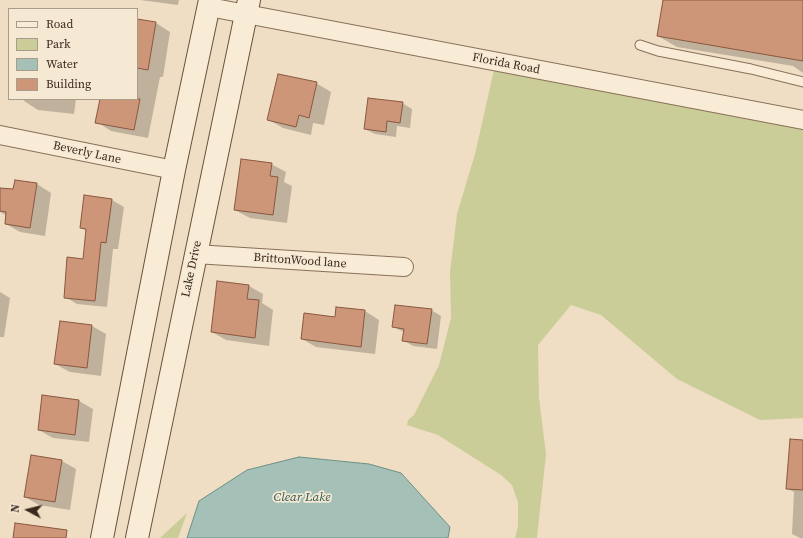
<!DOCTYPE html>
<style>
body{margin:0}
#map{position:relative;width:803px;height:538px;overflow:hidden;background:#efdec3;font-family:"Source Serif 4",serif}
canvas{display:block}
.legend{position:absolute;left:8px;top:8px;width:130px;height:92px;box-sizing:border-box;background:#f6e9d3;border:1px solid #aa9c8b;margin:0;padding:5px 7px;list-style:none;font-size:12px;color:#39291e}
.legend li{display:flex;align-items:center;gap:8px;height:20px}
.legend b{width:20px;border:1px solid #aa9c8b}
.north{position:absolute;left:8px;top:490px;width:40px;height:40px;-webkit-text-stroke:3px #f6e9d3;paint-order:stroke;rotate:277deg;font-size:11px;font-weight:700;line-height:16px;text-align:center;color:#39291e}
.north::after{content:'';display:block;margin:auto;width:14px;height:18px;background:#39291e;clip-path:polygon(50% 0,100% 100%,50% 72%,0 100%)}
</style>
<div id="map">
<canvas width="803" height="538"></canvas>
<ul class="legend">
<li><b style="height:5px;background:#f9ecd7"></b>Road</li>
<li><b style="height:11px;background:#cacd97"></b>Park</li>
<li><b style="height:11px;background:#a5c1b7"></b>Water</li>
<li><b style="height:11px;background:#cd9679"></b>Building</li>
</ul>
<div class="north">N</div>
</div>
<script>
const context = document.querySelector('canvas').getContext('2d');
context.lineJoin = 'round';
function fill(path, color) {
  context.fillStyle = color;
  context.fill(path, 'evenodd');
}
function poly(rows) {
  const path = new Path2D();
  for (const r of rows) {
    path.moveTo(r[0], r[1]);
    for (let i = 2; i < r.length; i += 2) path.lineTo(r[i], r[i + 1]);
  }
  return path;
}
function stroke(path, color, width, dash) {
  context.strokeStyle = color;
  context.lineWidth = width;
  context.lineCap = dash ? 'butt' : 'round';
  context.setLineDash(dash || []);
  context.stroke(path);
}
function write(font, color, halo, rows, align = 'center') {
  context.font = font + ' "Source Serif 4",serif';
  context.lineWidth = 3.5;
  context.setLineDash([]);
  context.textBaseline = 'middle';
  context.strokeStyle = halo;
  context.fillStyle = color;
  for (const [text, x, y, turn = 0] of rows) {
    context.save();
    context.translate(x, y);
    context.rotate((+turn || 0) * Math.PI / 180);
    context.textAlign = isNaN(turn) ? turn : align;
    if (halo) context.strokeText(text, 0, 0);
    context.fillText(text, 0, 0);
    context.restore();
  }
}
fill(poly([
 [494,70,803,128,803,418,760,420,677,379,601,315,571,305,538,345,539,398,546,454,537,538,515,538,518,526,518,502,512,485,501,475,438,435,407,425,408,420,414,415,439,365,451,318,450,272,457,214,475,154],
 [187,513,178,538,160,538]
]), '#cacd97');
const water = poly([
 [299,457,369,464,401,473,450,527,448,538,187,538,199,501,247,470,299,457]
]);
fill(water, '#a5c1b7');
stroke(water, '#6c9084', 1);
fill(poly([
 [140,0,179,0,178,5],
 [664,0,803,0,803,73,793,66,677,47,658,36],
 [137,20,156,23,170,32,163,77,160,77,148,138,111,131,97,122,101,99,137,99],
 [316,83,331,92,324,125,313,123,311,135,283,128,269,120],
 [24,99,76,99,74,114,38,110,24,101],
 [402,103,412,109,410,128,397,126,396,137,375,134,365,129],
 [271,164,286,172,284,182,292,186,287,223,250,218,235,210],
 [37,184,51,193,45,236,20,232,6,224,7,216,0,212,0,189,14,190],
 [112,200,124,207,118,249,113,249,107,307,77,304,65,297,83,260,87,231,81,228],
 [249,286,263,294,262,303,273,310,269,346,226,340,212,332],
 [0,292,10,298,4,337,0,337],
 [337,308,365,311,379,320,375,354,316,347,302,339,336,318],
 [431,310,441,316,437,349,413,346,403,340,404,332,393,327],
 [92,326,106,334,101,376,70,372,55,364],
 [79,401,93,409,89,442,53,438,39,430],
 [803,441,803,538,800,538,792,534,794,492,788,489],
 [32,456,62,461,76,469,70,510,39,505,25,497]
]), '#0003');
const building = poly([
 [663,0,803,0,803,61,657,36,663,0],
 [137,19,156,22,148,70,137,68,137,19],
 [278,74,317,82,309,118,299,115,296,127,267,120,278,74],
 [368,98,403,102,400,123,387,121,386,132,364,129,368,98],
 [100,99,140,99,134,130,95,123,100,99],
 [241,159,272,163,270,176,278,177,273,215,234,210,241,159],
 [15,180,37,183,30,228,5,224,6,212,0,211,0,188,13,189,15,180],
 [84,195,112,199,106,243,101,242,95,301,64,298,67,257,83,259,86,229,80,228,84,195],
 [217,281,249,285,247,299,259,300,255,338,211,332,217,281],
 [395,305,432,309,427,344,402,341,404,329,392,327,395,305],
 [336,307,365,310,361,347,301,339,304,313,335,317,336,307],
 [60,321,92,325,87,368,54,364,60,321],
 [42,395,79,400,75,435,38,430,42,395],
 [790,439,803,440,803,490,786,489,790,439],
 [31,455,62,460,55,502,24,497,31,455],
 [15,523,67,530,66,538,13,538,15,523]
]);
fill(building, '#cd9679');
stroke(building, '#89573f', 1);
const service = poly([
 [640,45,658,51,751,69,803,82]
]);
const minor = poly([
 [209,7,803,120],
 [0,135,174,170],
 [195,254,404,267]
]);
const secondary = poly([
 [102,538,174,170,210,0],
 [137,538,249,0]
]);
stroke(service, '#896f5a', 11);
stroke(minor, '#896f5a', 20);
stroke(secondary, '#6b513d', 24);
stroke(service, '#f9ecd7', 9);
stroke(minor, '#f9ecd7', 18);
stroke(secondary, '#f9ecd7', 22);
write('12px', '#39291e', '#f6e9d3', [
 ["Florida Road",506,64,11],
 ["Beverly Lane",87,153,12],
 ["BrittonWood lane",300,261,4],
 ["Lake Drive",192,269,-78]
]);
write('italic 13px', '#2d5953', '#f6e9d3', [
 ["Clear Lake",302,498]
]);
</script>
